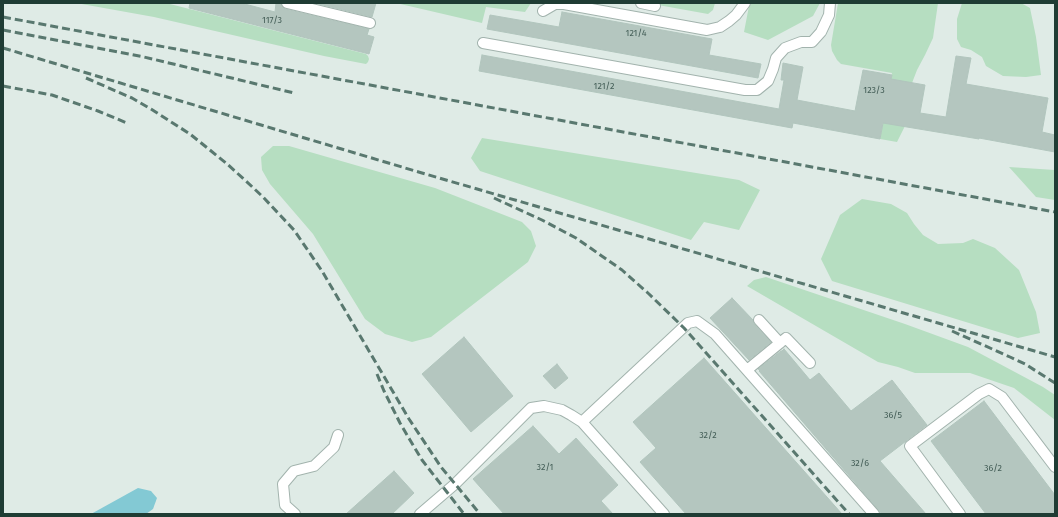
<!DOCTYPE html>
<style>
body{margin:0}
#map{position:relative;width:1058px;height:517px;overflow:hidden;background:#dfebe6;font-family:"Fira Sans",sans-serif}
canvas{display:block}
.frame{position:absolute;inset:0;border:4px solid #1f3c34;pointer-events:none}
</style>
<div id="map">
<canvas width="1058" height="517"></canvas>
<div class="frame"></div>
</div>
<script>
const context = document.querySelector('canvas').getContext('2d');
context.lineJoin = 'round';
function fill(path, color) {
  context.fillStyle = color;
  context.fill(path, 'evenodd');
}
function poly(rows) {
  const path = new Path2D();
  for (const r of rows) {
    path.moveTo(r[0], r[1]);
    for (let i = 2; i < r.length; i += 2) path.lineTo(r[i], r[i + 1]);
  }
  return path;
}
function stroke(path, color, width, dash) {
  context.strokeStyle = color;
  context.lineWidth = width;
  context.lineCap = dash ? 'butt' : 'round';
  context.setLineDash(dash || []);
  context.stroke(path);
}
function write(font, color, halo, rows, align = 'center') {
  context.font = font + ' "Fira Sans",sans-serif';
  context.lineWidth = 3.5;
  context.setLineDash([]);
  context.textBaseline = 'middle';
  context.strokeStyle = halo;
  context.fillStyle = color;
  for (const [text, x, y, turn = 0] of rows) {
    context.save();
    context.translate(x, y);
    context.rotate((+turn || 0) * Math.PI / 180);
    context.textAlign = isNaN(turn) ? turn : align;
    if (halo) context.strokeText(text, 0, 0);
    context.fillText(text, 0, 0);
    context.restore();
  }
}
fill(poly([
 [76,3,166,3,366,54,368,56,369,59,368,62,366,64,324,56,154,17],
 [396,3,531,3,525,12,486,7,482,23],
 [656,3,715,3,713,10,708,14,658,5],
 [752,3,820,3,813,16,768,40,744,32,749,6],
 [838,3,938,3,933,38,925,55,917,70,912,83,905,126,897,142,880,139,892,73,841,64,837,60,832,51,831,45],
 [962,3,1021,3,1030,8,1036,37,1041,75,1026,77,1003,76,986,66,982,57,971,50,961,47,957,39,957,19],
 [482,138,739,180,760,190,739,230,704,222,691,240,480,171,471,158],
 [273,146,289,146,435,188,522,222,531,231,536,246,528,262,431,337,412,342,385,334,365,319,313,234,270,184,262,170,261,157],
 [1009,167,1055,170,1055,200,1036,197],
 [862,199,891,204,907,213,914,224,923,235,938,244,963,243,973,239,995,248,1019,270,1036,312,1040,333,1018,338,832,281,821,259,840,215],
 [766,277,905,324,968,347,1043,387,1055,395,1055,420,1014,388,970,373,915,373,898,367,878,362,747,286,754,280]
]), '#b6dec1');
fill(poly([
 [138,488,151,491,157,498,153,509,146,514,91,514]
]), '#83c9d4');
const building = poly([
 [190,3,241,3,275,12,276,3,281,3,282,7,285,9,369,29,367,35,374,37,369,54,189,8,190,3],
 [315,3,376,3,372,17,315,3],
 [562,12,712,39,709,55,761,64,758,78,487,29,490,15,559,27,562,12],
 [482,55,779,109,784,80,781,80,783,63,803,67,797,100,855,111,863,70,892,75,891,79,925,85,920,113,946,117,956,56,971,58,966,84,1048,98,1042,132,1055,135,1055,152,979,138,979,139,883,123,880,139,793,123,792,128,479,71,482,55],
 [732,298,753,320,754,324,771,342,749,360,710,318,732,298],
 [464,337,513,396,471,432,422,374,464,337],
 [784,349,810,380,819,373,851,411,892,380,927,425,880,461,926,514,882,514,759,371,760,370,758,369,781,351,782,351,784,349],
 [704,358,842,514,686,514,640,462,656,448,633,422,704,358],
 [557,364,568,378,555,389,543,376,557,364],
 [984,401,1055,495,1055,514,986,514,931,441,984,401],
 [533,426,559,454,576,438,618,485,601,501,613,514,504,514,473,479,533,426],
 [394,471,414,493,392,514,346,514,394,471]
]);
fill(building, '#b4c6bf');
stroke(building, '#b1c5bd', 1);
const service = poly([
 [287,3,370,23],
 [641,3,655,6],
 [543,11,555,4,564,4,707,30,720,27,729,21,736,15,745,3],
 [483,43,745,90,757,90,768,81,773,69,776,58,785,48,801,42,812,42,821,32,829,15,830,3],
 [759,320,780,343],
 [747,370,786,338,810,363],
 [582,422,688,323,697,321,715,334,874,514],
 [295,514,285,505,283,484,294,471,314,466,334,447,338,435],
 [420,514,455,484,531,408,544,406,562,410,571,415,582,422,664,514],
 [960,514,910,446,979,394,989,389,1002,397,1055,467]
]);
stroke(service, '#a2b3ad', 12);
stroke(service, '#fff', 10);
stroke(poly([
 [3,17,1055,212],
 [3,30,144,57,294,93],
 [3,48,422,173,1055,357],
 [86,78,132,98,151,109,190,134,226,163,246,181,263,197,294,230,322,271,409,419,441,467,480,514],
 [3,86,52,95,98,111,127,123],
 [494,198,542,220,576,238,622,270,649,294,684,328,849,514],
 [952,331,1010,357,1025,364,1055,383],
 [377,374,384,391,400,423,410,440,422,460,464,514]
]), '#59786f', 3, [8, 4]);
write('9px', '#445e57', null, [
 ["117/3",272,20],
 ["121/4",636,33],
 ["121/2",604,86],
 ["123/3",874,90],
 ["36/5",893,415],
 ["32/2",708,435],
 ["32/6",860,463],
 ["32/1",545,467],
 ["36/2",993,468]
]);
</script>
